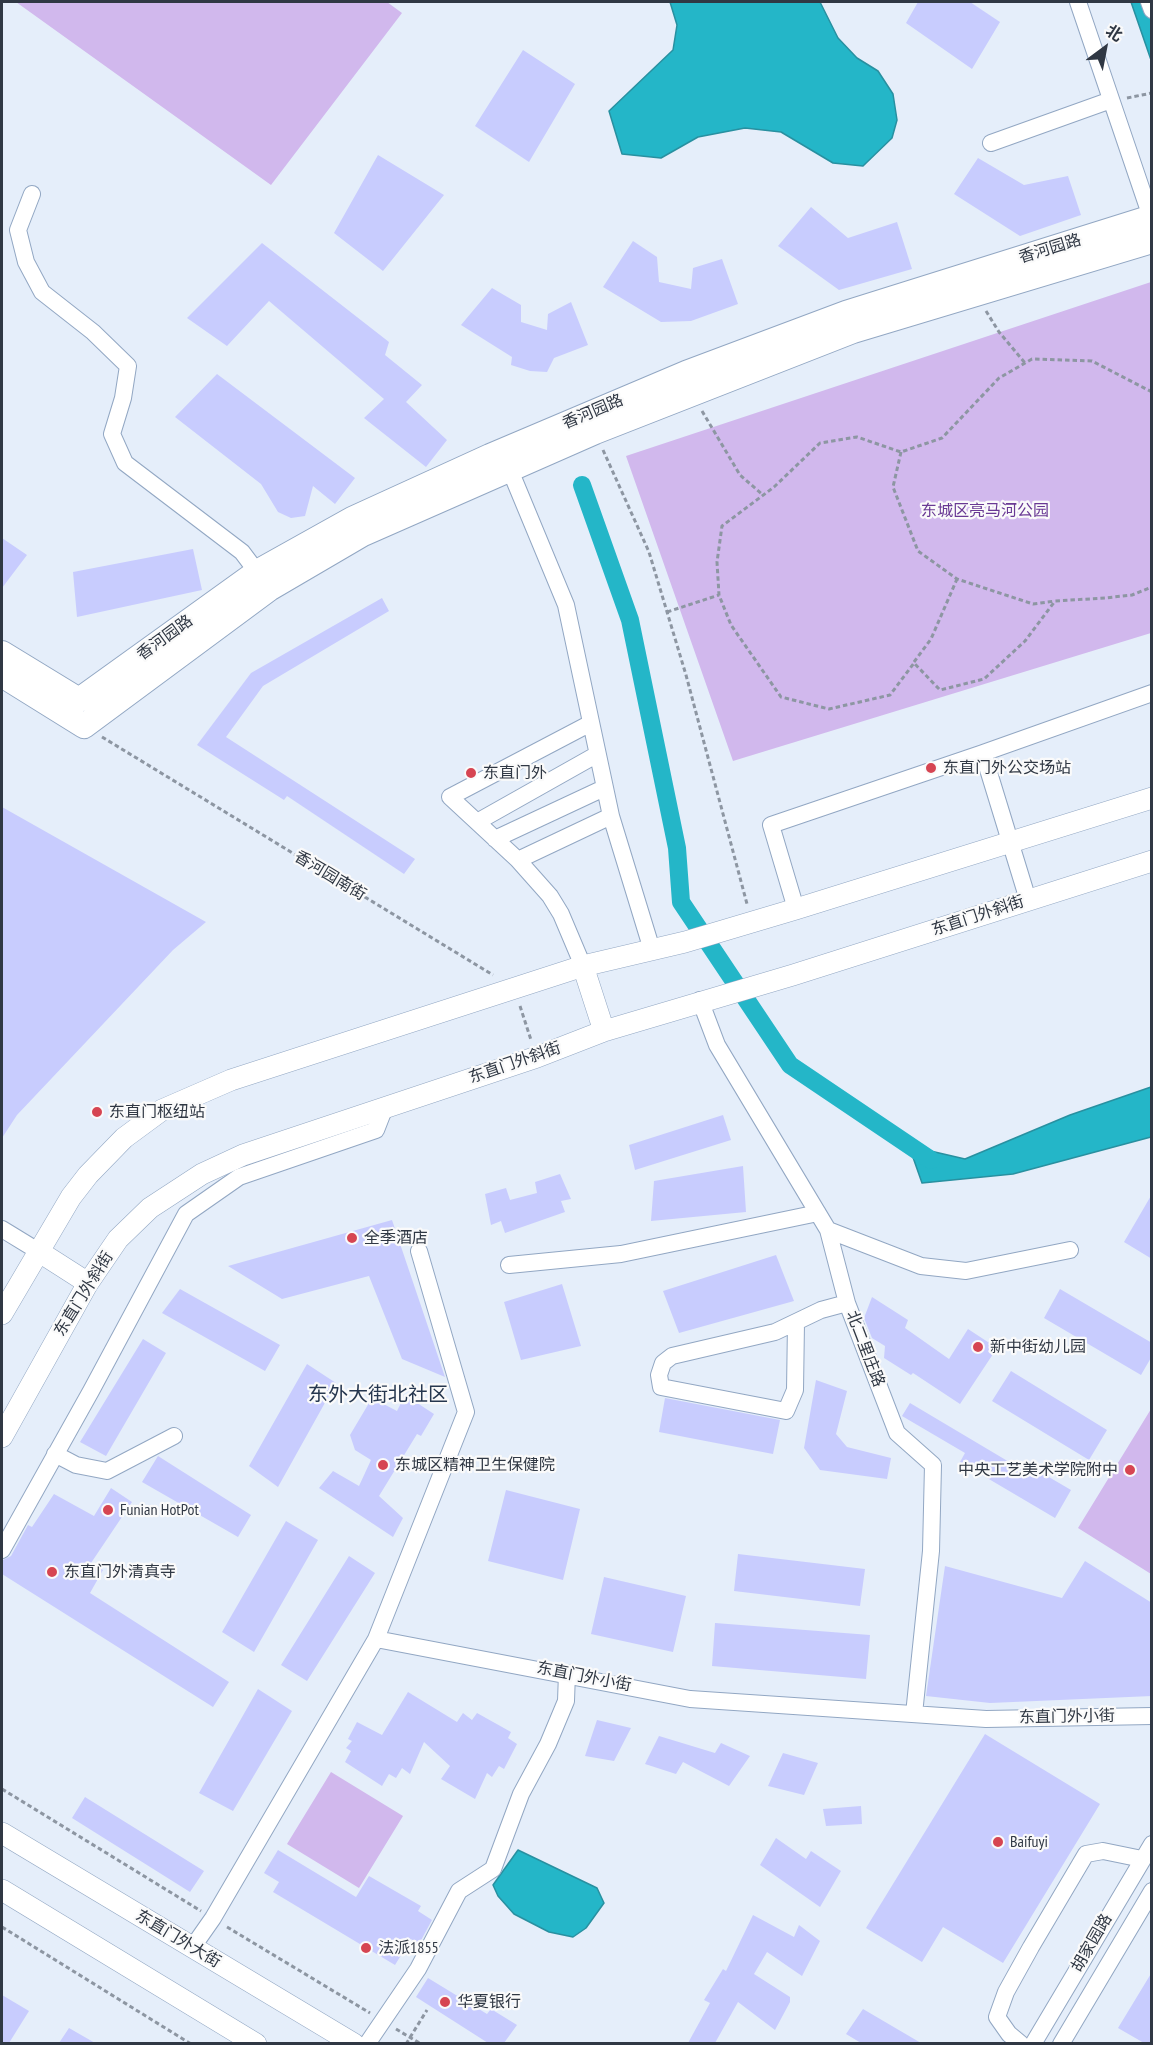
<!DOCTYPE html>
<meta charset="utf-8">
<style>
body{margin:0}
#map{position:relative;width:1153px;height:2045px;overflow:hidden;background:#e5eefa;font-family:"PT Sans Narrow","Noto Sans SC",sans-serif}
canvas{display:block}
.frame{position:absolute;inset:0;border:3px solid #303844;pointer-events:none}
.north{position:absolute;left:1075px;top:18px;width:60px;height:60px;-webkit-text-stroke:4px #fafafa;paint-order:stroke;rotate:32deg;font-size:16px;font-weight:700;line-height:24px;text-align:center;color:#303844}
.north::after{content:'';display:block;margin:auto;width:21px;height:27px;background:#303844;clip-path:polygon(50% 0,100% 100%,50% 72%,0 100%)}
</style>
<div id="map">
<canvas width="1153" height="2045"></canvas>
<div class="frame"></div>
<div class="north">北</div>
</div>
<script>
const context = document.querySelector('canvas').getContext('2d');
context.lineJoin = 'round';
function fill(path, color) {
  context.fillStyle = color;
  context.fill(path, 'evenodd');
}
function poly(rows) {
  const path = new Path2D();
  for (const r of rows) {
    path.moveTo(r[0], r[1]);
    for (let i = 2; i < r.length; i += 2) path.lineTo(r[i], r[i + 1]);
  }
  return path;
}
function stroke(path, color, width, dash) {
  context.strokeStyle = color;
  context.lineWidth = width;
  context.lineCap = dash ? 'butt' : 'round';
  context.setLineDash(dash || []);
  context.stroke(path);
}
function write(font, color, halo, rows, align = 'center') {
  context.font = font + ' "PT Sans Narrow","Noto Sans SC",sans-serif';
  context.lineWidth = 4.5;
  context.setLineDash([]);
  context.textBaseline = 'middle';
  context.strokeStyle = halo;
  context.fillStyle = color;
  for (const [text, x, y, turn = 0] of rows) {
    context.save();
    context.translate(x, y);
    context.rotate((+turn || 0) * Math.PI / 180);
    context.textAlign = isNaN(turn) ? turn : align;
    if (halo) context.strokeText(text, 0, 0);
    context.fillText(text, 0, 0);
    context.restore();
  }
}
fill(poly([
 [16,2,387,2,402,13,271,185],
 [1151,282,1151,633,733,761,626,456],
 [1151,1409,1151,1574,1078,1528],
 [331,1772,403,1816,359,1888,287,1844]
]), '#d1b8ed');
const water = poly([
 [670,2,820,2,838,38,857,58,878,71,893,94,897,120,892,138,863,166,833,163,781,132,745,128,698,137,661,158,622,154,609,111,673,50,677,25,670,2],
 [1131,2,1149,2,1151,10,1151,60,1131,2],
 [1151,1087,1151,1137,1013,1174,922,1183,909,1146,965,1159,1070,1115,1151,1087],
 [518,1850,597,1888,604,1903,586,1928,573,1937,549,1932,514,1914,498,1896,493,1885,518,1850]
]);
fill(water, '#24b6c8');
stroke(water, '#2890a0', 1.5);
stroke(poly([
 [582,485,630,620,677,848,681,902,790,1065,931,1160]
]), '#24b6c8', 18);
fill(poly([
 [918,2,970,2,1000,22,972,69,906,23],
 [523,50,575,84,529,162,475,126],
 [378,155,444,195,383,271,334,233],
 [978,158,1024,185,1068,176,1081,215,1020,236,954,194],
 [811,207,848,238,897,222,912,269,839,290,778,246],
 [633,241,657,257,659,282,691,289,693,268,722,259,738,304,691,321,661,322,603,287],
 [262,243,389,342,385,355,422,385,406,402,447,440,426,467,364,418,384,399,269,301,227,346,187,318],
 [492,288,521,305,521,322,547,330,548,314,571,302,588,345,554,358,547,372,530,371,511,365,512,357,461,325],
 [217,374,355,478,335,504,313,486,305,516,291,518,278,512,261,484,175,417],
 [2,538,27,555,2,588],
 [193,549,202,590,77,617,73,572],
 [382,598,389,611,263,686,226,737,415,859,404,874,287,796,284,800,197,745,251,673],
 [2,807,206,922,173,950,17,1115,2,1138],
 [723,1115,731,1140,635,1170,629,1145],
 [743,1166,746,1212,651,1221,654,1181],
 [560,1174,571,1199,561,1201,565,1212,505,1233,501,1221,491,1225,485,1194,506,1188,510,1200,537,1193,535,1182],
 [1152,1194,1152,1259,1124,1242],
 [392,1220,445,1377,402,1359,369,1276,282,1299,228,1266],
 [776,1255,794,1301,679,1333,663,1291],
 [562,1284,581,1346,521,1360,504,1302],
 [180,1289,280,1345,265,1371,162,1313],
 [1060,1289,1152,1343,1152,1356,1141,1375,1044,1318],
 [872,1297,908,1320,905,1328,949,1359,968,1329,997,1348,960,1404,913,1373,911,1375,884,1358,885,1346,872,1338,864,1318],
 [143,1339,166,1353,106,1456,80,1442],
 [307,1364,336,1383,278,1487,249,1466],
 [1011,1371,1107,1430,1089,1460,992,1401],
 [816,1380,847,1391,836,1434,847,1447,891,1458,887,1479,820,1470,804,1448],
 [405,1395,434,1414,421,1436,417,1434,379,1496,403,1518,393,1537,319,1488,333,1471,359,1486,371,1460,355,1450,350,1435,372,1398,397,1411],
 [665,1398,780,1420,773,1454,659,1432],
 [910,1403,1021,1469,1025,1463,1071,1490,1055,1518,960,1462,965,1453,902,1416],
 [158,1456,251,1515,238,1537,142,1482],
 [111,1488,132,1502,91,1563,103,1570,90,1593,229,1682,213,1707,2,1574,3,1560,11,1556,28,1525,32,1527,54,1494,94,1516],
 [506,1490,580,1509,563,1580,488,1561],
 [286,1521,318,1540,254,1652,222,1632],
 [738,1554,865,1569,860,1606,734,1591],
 [349,1556,375,1573,307,1681,281,1665],
 [1085,1561,1152,1603,1152,1696,990,1703,926,1696,945,1566,1062,1598],
 [604,1577,686,1596,673,1652,591,1634],
 [715,1623,870,1635,866,1679,712,1666],
 [258,1689,292,1711,233,1811,199,1793],
 [408,1692,457,1722,463,1713,472,1720,477,1713,511,1732,508,1738,517,1744,504,1769,499,1766,492,1777,487,1773,475,1799,441,1779,450,1766,424,1742,410,1774,402,1768,396,1778,389,1774,382,1786,345,1762,351,1751,346,1748,352,1741,348,1739,357,1722,382,1735],
 [597,1720,631,1728,614,1761,585,1756],
 [985,1734,1100,1804,1003,1963,943,1927,922,1962,866,1928],
 [659,1736,715,1753,721,1743,750,1756,729,1786,683,1762,676,1774,645,1764],
 [783,1753,818,1763,804,1795,768,1786],
 [85,1797,204,1871,190,1892,72,1818],
 [861,1806,862,1824,826,1826,823,1809],
 [776,1838,806,1859,811,1851,841,1871,820,1907,760,1865],
 [278,1850,356,1897,369,1876,421,1906,418,1911,432,1920,419,1944,411,1939,395,1965,273,1892,279,1882,264,1873],
 [753,1915,794,1937,799,1925,820,1941,802,1976,767,1952,754,1974,790,1997,790,2002,775,2030,738,2002,715,2043,688,2043,710,2003,704,2000,723,1969,726,1971],
 [1152,1972,1152,2043,1144,2043,1118,2028],
 [428,1978,487,2014,491,2009,517,2025,504,2043,488,2043,416,1997],
 [2,1995,29,2011,9,2043,2,2043],
 [863,2009,921,2043,861,2043,846,2034],
 [69,2028,95,2043,59,2043]
]), '#c8ccfe');
const minor = poly([
 [1078,2,1151,217],
 [1149,2,1152,10],
 [991,143,1111,100],
 [32,194,18,230,26,262,42,292,93,332,128,366,123,398,112,434,125,463,242,552,257,572],
 [510,470,566,605,611,816,652,950],
 [983,753,1152,693],
 [477,822,596,755],
 [495,839,604,788],
 [518,860,611,816],
 [796,909,771,825,983,753,1028,900],
 [583,966,561,914,550,896,518,860,450,797,591,723],
 [700,1000,717,1045,828,1230,847,1303,897,1433,933,1465,931,1551,914,1714],
 [2,1229,38,1251],
 [828,1230,921,1266,966,1271,1070,1250],
 [509,1265,621,1254,818,1213],
 [796,1323,795,1390,786,1411,661,1387,659,1375,663,1363,672,1356,775,1332,821,1310,847,1303],
 [55,1454,76,1465,107,1471,174,1436],
 [2,1550,91,1391,186,1214,239,1177,376,1130,385,1107],
 [376,1639,466,1412,419,1251],
 [192,1948,213,1918,376,1639,690,1699,986,1719,1152,1716],
 [367,2044,418,1969,459,1891,493,1869,521,1794,548,1744,566,1701,567,1673],
 [1021,2044,1009,2034,997,2017,1006,1992,1031,1947,1086,1854,1103,1851,1142,1859],
 [1033,2044,1152,1844],
 [1061,2044,1152,1891]
]);
const major = poly([
 [583,966,604,1031],
 [38,1251,88,1283],
 [2,1314,71,1197,88,1175,124,1138,162,1110,231,1080,583,966,685,942,796,909,1152,798],
 [2,1437,88,1283,118,1239,150,1208,202,1174,243,1155,537,1057,604,1031,793,975,1152,861],
 [2,1833,354,2044],
 [2,1890,256,2044]
]);
const highway = poly([
 [2,653,79,700,257,572,352,519,490,456,686,373,846,313,1152,217],
 [2,675,84,726,269,589,363,534,595,432,853,331,1152,241]
]);
stroke(minor, '#92a7c3', 18);
stroke(major, '#92a7c3', 22);
stroke(highway, '#92a7c3', 26);
stroke(poly([
 [1127,98,1152,93],
 [986,311,999,332,1025,363],
 [1152,392,1092,361,1032,359,999,378,942,438,901,452,857,437,820,443,774,487,722,526,717,562,719,595,731,625,781,697,829,709,890,695,914,663,940,690,984,679,1025,641,1055,601,1105,598,1132,595,1152,587],
 [702,411,740,475,763,495],
 [603,450,649,552,686,675,747,904],
 [901,452,893,487,918,551,957,579,1033,604,1055,601],
 [667,612,719,595],
 [914,662,931,639,957,579],
 [102,737,493,975],
 [520,1006,531,1040],
 [2,1789,201,1911],
 [2,1927,191,2044],
 [227,1927,370,2013],
 [396,2029,421,2044],
 [406,2044,427,2010]
]), '#8d96a2', 3, [4.5, 3]);
stroke(minor, '#fff', 16);
stroke(major, '#fff', 21);
stroke(highway, '#fff', 24);
for (const [x, y, r, color] of [
 [931,768,6,"#d64552"],
 [471,773,6,"#d64552"],
 [97,1112,6,"#d64552"],
 [352,1238,6,"#d64552"],
 [978,1347,6,"#d64552"],
 [383,1465,6,"#d64552"],
 [1130,1470,6,"#d64552"],
 [108,1510,6,"#d64552"],
 [52,1572,6,"#d64552"],
 [998,1842,6,"#d64552"],
 [366,1948,6,"#d64552"],
 [445,2002,6,"#d64552"]
]) {
  const dot = new Path2D();
  dot.arc(x, y, r, 0, 2 * Math.PI);
  context.fillStyle = color;
  context.fill(dot);
  stroke(dot, '#fafafa', 2);
}
write('16px', '#303844', '#fafafa', [
 ["香河园路",1050,249,-17],
 ["香河园路",593,412,-23],
 ["香河园路",165,638,-36],
 ["香河园南街",330,876,31],
 ["东直门外斜街",978,916,-18],
 ["东直门外斜街",515,1063,-19],
 ["东直门外斜街",84,1294,-58],
 ["北二里庄路",865,1349,69],
 ["东直门外小街",584,1677,11],
 ["东直门外小街",1067,1717,-1],
 ["东直门外大街",178,1939,31],
 ["胡家园路",1092,1943,-60]
]);
write('16px', '#693994', '#fafafa', [
 ["东城区亮马河公园",985,511]
]);
write('16px', '#303844', '#fafafa', [
 ["东直门外公交场站",943,768],
 ["东直门外",483,773],
 ["东直门枢纽站",109,1112],
 ["全季酒店",364,1238],
 ["新中街幼儿园",990,1347],
 ["东城区精神卫生保健院",395,1465],
 ["中央工艺美术学院附中",1118,1470,"right"],
 ["Funian HotPot",120,1510],
 ["东直门外清真寺",64,1572],
 ["Baifuyi",1010,1842],
 ["法派1855",378,1948],
 ["华夏银行",457,2002]
], 'left');
write('20px', '#26374f', '#fafafa', [
 ["东外大街北社区",378,1395]
]);
</script>
